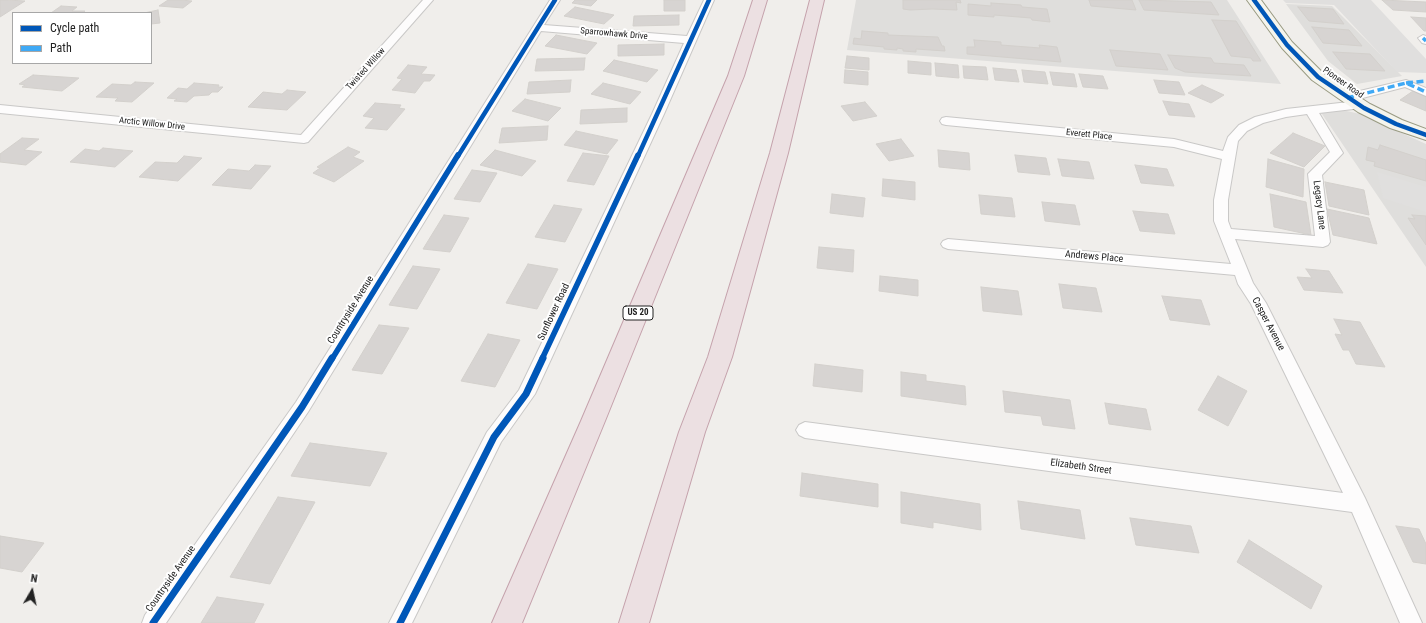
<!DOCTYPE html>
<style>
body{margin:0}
#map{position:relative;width:1426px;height:623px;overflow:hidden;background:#f0eeeb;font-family:"Roboto Condensed",sans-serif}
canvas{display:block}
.legend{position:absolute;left:12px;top:12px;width:140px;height:52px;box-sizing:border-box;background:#fff;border:1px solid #a7a7a7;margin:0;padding:5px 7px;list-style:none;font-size:12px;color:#222}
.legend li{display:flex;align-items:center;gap:8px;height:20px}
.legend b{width:20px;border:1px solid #a7a7a7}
.north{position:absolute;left:12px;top:571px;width:40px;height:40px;-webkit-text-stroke:3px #fff;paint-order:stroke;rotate:9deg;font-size:11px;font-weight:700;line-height:16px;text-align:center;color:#222}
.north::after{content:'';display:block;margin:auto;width:14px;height:18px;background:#222;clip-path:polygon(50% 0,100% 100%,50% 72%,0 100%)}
</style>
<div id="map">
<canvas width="1426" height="623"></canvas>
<ul class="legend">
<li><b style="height:5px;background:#0057b8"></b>Cycle path</li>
<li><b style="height:5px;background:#3fa9f5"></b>Path</li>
</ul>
<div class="north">N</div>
</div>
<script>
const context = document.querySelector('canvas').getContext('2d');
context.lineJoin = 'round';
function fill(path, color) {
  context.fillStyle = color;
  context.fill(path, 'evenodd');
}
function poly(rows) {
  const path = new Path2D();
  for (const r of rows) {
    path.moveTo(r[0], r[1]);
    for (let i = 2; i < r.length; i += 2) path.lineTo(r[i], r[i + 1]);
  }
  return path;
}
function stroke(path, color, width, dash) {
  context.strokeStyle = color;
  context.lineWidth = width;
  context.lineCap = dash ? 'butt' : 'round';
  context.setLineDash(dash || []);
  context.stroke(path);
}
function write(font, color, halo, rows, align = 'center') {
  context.font = font + ' "Roboto Condensed",sans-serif';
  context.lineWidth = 4;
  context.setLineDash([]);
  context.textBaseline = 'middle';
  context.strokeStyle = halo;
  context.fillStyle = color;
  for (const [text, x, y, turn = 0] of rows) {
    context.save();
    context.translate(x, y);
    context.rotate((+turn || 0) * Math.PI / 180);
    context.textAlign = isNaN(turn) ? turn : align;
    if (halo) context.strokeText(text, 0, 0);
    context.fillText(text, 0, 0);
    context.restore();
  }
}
fill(poly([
 [856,0,1227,0,1281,84,847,50],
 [1286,4,1332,6,1402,76,1357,84,1328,61],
 [1342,110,1360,114,1426,144,1426,267,1320,111]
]), '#dfdedc');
fill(poly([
 [1283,0,1371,0,1426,59,1426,73,1397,72,1334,5,1286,3],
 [1377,172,1426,187,1426,212,1383,198]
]), '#e0dfde');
const building = poly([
 [0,0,7,0,25,1,0,17,0,0],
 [168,0,181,0,192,1,183,8,159,6,168,0],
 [575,0,597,0,591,6,572,3,575,0],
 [664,0,685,0,685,11,664,11,664,0],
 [903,0,960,0,961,3,956,2,957,10,932,9,910,10,903,9,903,0],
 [1089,0,1132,0,1136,10,1091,6,1089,0],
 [1139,0,1211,2,1219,15,1144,10,1139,0],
 [1382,0,1426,2,1426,12,1393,10,1382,0],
 [991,3,1021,5,1022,7,1047,9,1050,22,1032,20,1031,18,994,15,994,17,968,15,968,4,991,6,991,3],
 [61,6,77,7,72,11,85,11,83,13,51,13,61,6],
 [575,7,614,15,604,24,564,16,575,7],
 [1298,7,1333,9,1344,24,1309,21,1298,7],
 [158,10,160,23,151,24,151,13,144,13,158,10],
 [679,15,679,25,633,26,634,16,679,15],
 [1411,17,1426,18,1426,31,1424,31,1411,17],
 [1212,20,1236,21,1261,61,1253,61,1251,58,1231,56,1212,20],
 [1312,27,1349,30,1362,46,1323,43,1312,27],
 [862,31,888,33,888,35,938,37,942,46,944,46,945,51,916,49,916,52,903,51,903,49,897,48,897,50,884,49,884,47,853,44,854,38,861,39,862,31],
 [556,35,597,43,587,54,545,46,556,35],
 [974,40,1001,42,1001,45,1040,48,1039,45,1057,47,1061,62,967,54,967,47,975,47,974,40],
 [664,44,664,55,618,56,618,45,664,44],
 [1110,50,1160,54,1168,70,1116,66,1110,50],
 [1333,52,1370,54,1385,71,1346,69,1333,52],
 [1168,55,1211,58,1214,63,1244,65,1251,76,1185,72,1175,68,1168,55],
 [847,56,869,58,869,70,845,68,847,56],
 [585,58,584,70,535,71,537,59,585,58],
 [614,60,658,70,647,82,603,71,614,60],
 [908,61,931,63,931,75,908,73,908,61],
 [935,63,958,65,959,78,936,76,935,63],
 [408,65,427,67,421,74,435,75,430,81,424,81,415,93,392,90,402,79,397,78,408,65],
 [963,66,986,67,988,80,964,78,963,66],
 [993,68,1016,70,1019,82,995,80,993,68],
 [845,70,868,72,868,85,844,83,845,70],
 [1022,70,1045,72,1048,84,1024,82,1022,70],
 [1050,72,1074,74,1077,87,1053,85,1050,72],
 [1079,74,1103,76,1108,89,1083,87,1079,74],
 [33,75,79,78,62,91,22,87,25,85,19,84,33,75],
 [571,80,570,92,527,94,529,82,571,80],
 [1154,80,1179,82,1185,95,1159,93,1154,80],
 [135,82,154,83,132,102,115,101,118,98,96,97,112,84,131,85,135,82],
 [194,83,219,85,218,87,223,87,218,92,212,92,209,95,194,96,187,102,174,101,177,99,167,98,178,88,187,89,194,83],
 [603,83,641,92,630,104,591,94,603,83],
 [1202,85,1224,95,1211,103,1188,93,1202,85],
 [287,90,306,92,287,110,248,107,263,92,282,94,287,90],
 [1413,91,1426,97,1426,111,1400,100,1413,91],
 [525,99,561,108,548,121,512,111,525,99],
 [1163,101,1189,104,1195,117,1169,115,1163,101],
 [865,102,877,116,853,121,841,106,865,102],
 [375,103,401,105,399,108,405,109,387,130,365,128,374,118,363,116,375,103],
 [627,108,627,122,580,124,581,110,627,108],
 [548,126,547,140,499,143,502,128,548,126],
 [576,131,618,140,607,154,564,145,576,131],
 [1293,133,1325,146,1304,167,1270,153,1293,133],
 [22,138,39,139,24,150,42,152,26,165,0,162,0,154,22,138],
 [901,139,914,156,889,161,876,144,901,139],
 [1380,145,1426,160,1426,181,1374,166,1375,162,1366,160,1368,147,1378,150,1380,145],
 [348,147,360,152,353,157,364,161,334,182,313,173,320,168,317,167,348,147],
 [103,148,133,151,115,167,70,162,85,149,99,151,103,148],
 [495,150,536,161,522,176,480,165,495,150],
 [938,150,969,153,970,170,939,167,938,150],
 [583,153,609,156,594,185,567,181,583,153],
 [1015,155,1046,158,1050,175,1018,172,1015,155],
 [184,156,202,158,178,181,139,177,155,162,177,163,184,156],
 [1058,159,1089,162,1094,179,1062,176,1058,159],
 [1268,159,1304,169,1303,197,1266,187,1268,159],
 [255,165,271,166,251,189,212,185,228,169,249,171,255,165],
 [1135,165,1167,169,1174,186,1141,183,1135,165],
 [472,170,497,173,480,202,454,199,472,170],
 [883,179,915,182,915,200,882,196,883,179],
 [1325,182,1364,190,1369,215,1329,206,1325,182],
 [832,194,865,198,863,217,830,213,832,194],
 [1270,194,1306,202,1311,235,1274,227,1270,194],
 [979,195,1012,198,1015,217,981,214,979,195],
 [1042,202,1075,205,1080,225,1045,221,1042,202],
 [554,205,582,209,565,242,535,237,554,205],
 [1327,209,1369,218,1377,244,1333,235,1327,209],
 [1133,211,1168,214,1175,234,1140,231,1133,211],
 [444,215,469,218,450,252,423,249,444,215],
 [1412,215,1426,216,1426,245,1408,218,1415,219,1412,215],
 [819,247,854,250,853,272,817,268,819,247],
 [528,264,558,269,537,309,506,303,528,264],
 [413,266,440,269,417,309,389,305,413,266],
 [1306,269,1329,271,1343,293,1304,290,1297,277,1312,278,1306,269],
 [880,276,918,280,918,296,879,291,880,276],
 [1059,284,1096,288,1102,312,1063,308,1059,284],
 [981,287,1018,291,1022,315,983,311,981,287],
 [1162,296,1201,300,1210,325,1170,320,1162,296],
 [1334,319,1360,322,1385,367,1356,364,1349,350,1343,350,1335,334,1342,335,1334,319],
 [379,325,409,328,382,374,352,370,379,325],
 [488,334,520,340,495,387,461,381,488,334],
 [815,364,863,370,862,392,813,386,815,364],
 [901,372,926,375,926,381,965,386,966,405,901,396,901,372],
 [1218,376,1247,391,1228,426,1198,410,1218,376],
 [1003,391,1070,400,1075,429,1043,425,1041,416,1005,412,1003,391],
 [1105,403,1146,409,1151,430,1109,424,1105,403],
 [310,443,387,453,370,486,291,476,310,443],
 [802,473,878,484,878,507,800,496,802,473],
 [901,492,980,504,981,530,933,522,933,528,901,523,901,492],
 [278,497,315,502,270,584,230,577,278,497],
 [1018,501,1080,510,1085,539,1021,529,1018,501],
 [1130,518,1191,526,1199,553,1136,545,1130,518],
 [1396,526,1419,529,1426,544,1426,564,1413,562,1396,526],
 [0,536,44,543,22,572,0,568,0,536],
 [1249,540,1322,586,1311,609,1237,562,1249,540],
 [217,597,264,604,254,623,201,623,217,597]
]);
fill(building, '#d7d4d2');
stroke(building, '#d3d0cc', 1);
const street = poly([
 [423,0,433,0,308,142,304,143,0,113,0,105,301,135,423,0],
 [550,0,560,0,544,25,687,36,704,0,714,0,664,114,535,394,501,442,412,623,389,623,487,432,519,390,652,114,684,43,541,31,308,412,166,623,142,623,145,615,296,402,550,0],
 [1423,35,1426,36,1426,44,1422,43,1418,38,1423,35],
 [1406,80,1426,88,1426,96,1405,87,1347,102,1343,101,1341,98,1343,95,1406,80],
 [1358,101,1362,102,1364,105,1362,108,1319,113,1343,153,1322,175,1330,242,1328,245,1323,247,1235,239,1253,283,1266,303,1365,498,1422,623,1400,623,1352,512,805,438,799,435,796,430,799,425,805,422,1343,493,1251,304,1238,284,1235,275,948,249,943,247,941,244,943,241,948,239,1231,264,1214,221,1214,200,1222,159,1174,147,946,125,942,124,940,121,942,118,946,117,1174,139,1223,151,1228,137,1239,125,1255,117,1286,109,1358,101],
 [1307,114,1330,152,1308,174,1315,236,1231,229,1228,221,1228,200,1238,141,1247,131,1263,123,1286,117,1307,114]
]);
const secondary = poly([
 [1247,0,1261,0,1292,42,1324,74,1370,104,1402,120,1426,129,1426,140,1390,128,1358,112,1312,80,1282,48,1247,0]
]);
const highway = poly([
 [753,0,767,0,744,76,605,421,522,623,492,623,581,421,728,76,753,0],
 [810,0,824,0,788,153,732,357,705,432,649,623,619,623,679,432,708,357,770,153,810,0]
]);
stroke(street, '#c9c8c7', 2);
stroke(secondary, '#999a82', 2);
stroke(highway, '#c5a2ac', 2);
fill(street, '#fdfcfc');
fill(secondary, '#f4f4ed');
fill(highway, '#ece0e2');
stroke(poly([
 [1423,38,1426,41],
 [1406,83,1426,81],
 [1347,98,1406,83,1426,92]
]), '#3fa9f5', 3.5, [7, 3.5]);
stroke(poly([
 [1254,0,1287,45,1318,77,1364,108,1396,124,1426,135],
 [458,156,555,0],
 [638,156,709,0]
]), '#0057b8', 4.5);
stroke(poly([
 [332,359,458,155],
 [542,359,638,155]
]), '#0057b8', 5.5);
stroke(poly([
 [153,623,302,407,332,358],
 [400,623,494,437,526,394,543,358]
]), '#0057b8', 7);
write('9px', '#222', '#fff', [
 ["Sparrowhawk Drive",614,34,5],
 ["Twisted Willow",366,69,-48],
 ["Pioneer Road",1343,83,35],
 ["Arctic Willow Drive",152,124,6],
 ["Everett Place",1089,135,6]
]);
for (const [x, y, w] of [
 [638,313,30]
]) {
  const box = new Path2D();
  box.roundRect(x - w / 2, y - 7, w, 14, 3);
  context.fillStyle = '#fff';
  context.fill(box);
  stroke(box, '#222', 1);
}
write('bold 9px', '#222', null, [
 ["US 20",638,313]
]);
write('10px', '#222', '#fff', [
 ["Legacy Lane",1319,205,83],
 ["Andrews Place",1094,257,5],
 ["Countryside Avenue",351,310,-58],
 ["Sunflower Road",554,312,-65],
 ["Casper Avenue",1268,324,62],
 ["Elizabeth Street",1081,467,8],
 ["Countryside Avenue",171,579,-55]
]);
</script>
